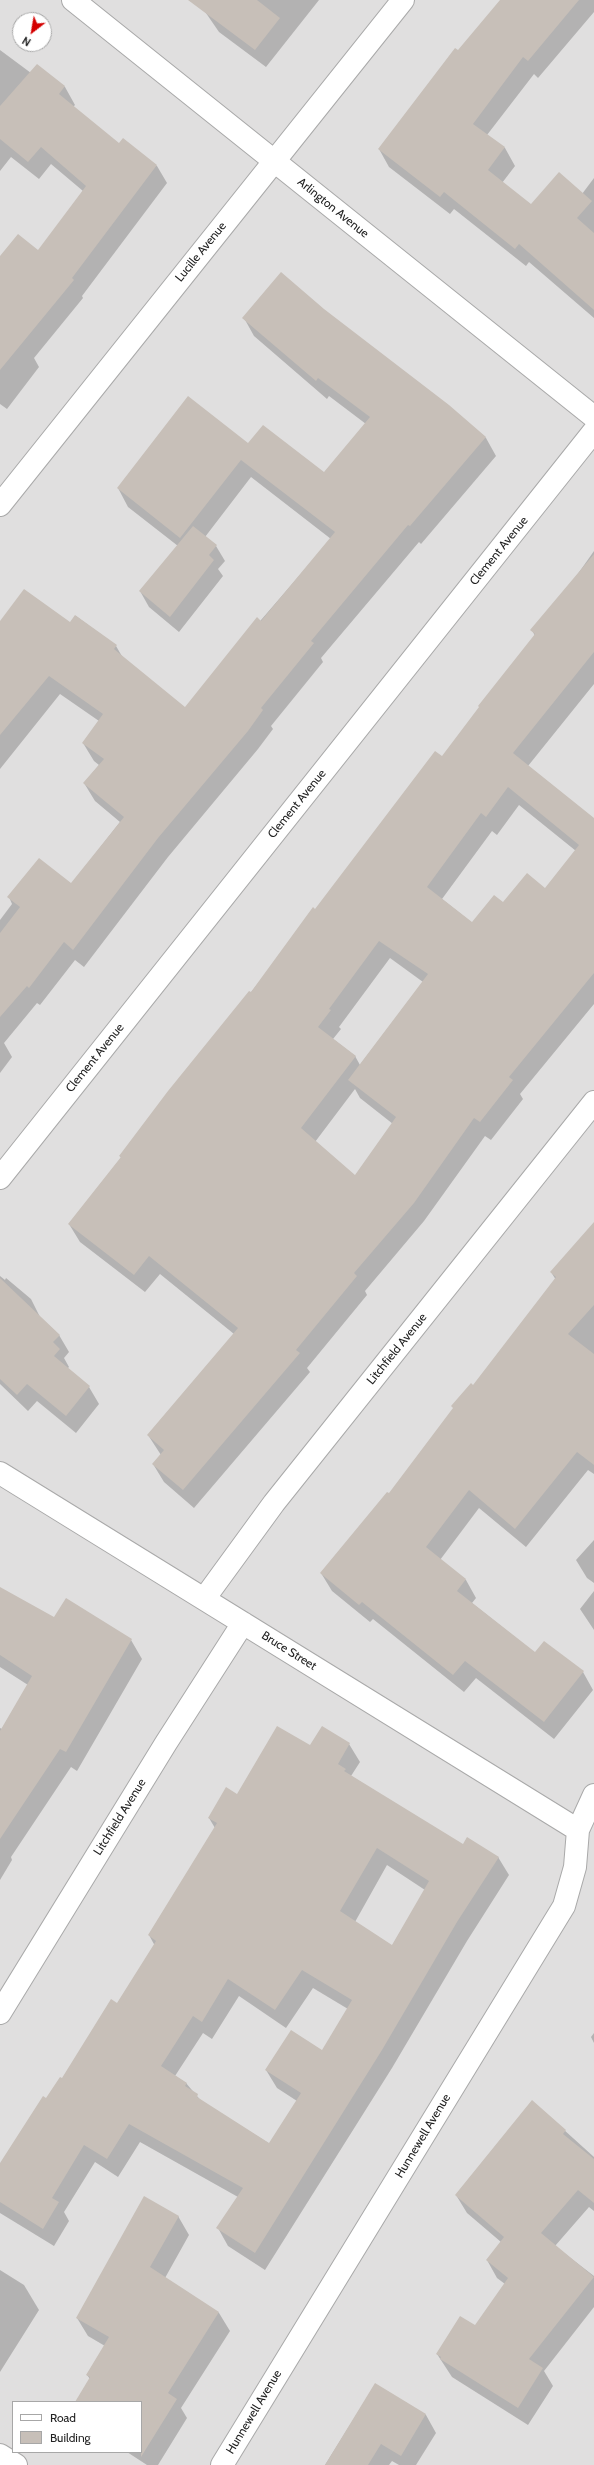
<!DOCTYPE html>
<style>
body{margin:0}
#map{position:relative;width:594px;height:2465px;overflow:hidden;background:#f2efe9;font-family:Cabin,sans-serif}
canvas{display:block}
.legend{position:absolute;left:12px;top:2401px;width:130px;height:52px;box-sizing:border-box;background:#fff;border:1px solid #a7a7a7;margin:0;padding:5px 7px;list-style:none;font-size:12px;color:#222}
.legend li{display:flex;align-items:center;gap:8px;height:20px}
.legend b{width:20px;border:1px solid #a7a7a7}
.north{position:absolute;left:12px;top:12px;width:40px;height:40px;box-sizing:border-box;background:#fff;border:1px solid #a7a7a7;border-radius:50%;rotate:211deg;font-size:11px;font-weight:700;line-height:16px;text-align:center;color:#222}
.north::after{content:'';display:block;margin:auto;width:14px;height:18px;background:#d40000;clip-path:polygon(50% 0,100% 100%,50% 72%,0 100%)}
</style>
<div id="map">
<canvas width="594" height="2465"></canvas>
<ul class="legend">
<li><b style="height:5px;background:#fff"></b>Road</li>
<li><b style="height:11px;background:#c7bfb8"></b>Building</li>
</ul>
<div class="north">N</div>
</div>
<script>
const context = document.querySelector('canvas').getContext('2d');
context.lineJoin = 'round';
function fill(path, color) {
  context.fillStyle = color;
  context.fill(path, 'evenodd');
}
function poly(rows) {
  const path = new Path2D();
  for (const r of rows) {
    path.moveTo(r[0], r[1]);
    for (let i = 2; i < r.length; i += 2) path.lineTo(r[i], r[i + 1]);
  }
  return path;
}
function stroke(path, color, width, dash) {
  context.strokeStyle = color;
  context.lineWidth = width;
  context.lineCap = dash ? 'butt' : 'round';
  context.setLineDash(dash || []);
  context.stroke(path);
}
function write(font, color, halo, rows, align = 'center') {
  context.font = font + ' Cabin,sans-serif';
  context.lineWidth = 3;
  context.setLineDash([]);
  context.textBaseline = 'middle';
  context.strokeStyle = halo;
  context.fillStyle = color;
  for (const [text, x, y, turn = 0] of rows) {
    context.save();
    context.translate(x, y);
    context.rotate((+turn || 0) * Math.PI / 180);
    context.textAlign = isNaN(turn) ? turn : align;
    if (halo) context.strokeText(text, 0, 0);
    context.fillText(text, 0, 0);
    context.restore();
  }
}
fill(poly([
 [0,0,594,0,594,2465,0,2465],
 [20,20,44,20,44,44,20,44],
 [13,2402,141,2402,141,2452,13,2452]
]), '#e0dfdf');
fill(poly([
 [197,0,319,0,266,67,219,32],
 [501,0,594,0,594,12,538,78,534,74,487,135,505,148,515,166,502,183,531,205,582,194,594,178,594,318,529,262,526,266,454,209,450,214,389,167,379,149],
 [0,50,31,73,37,65,65,87,75,105,73,107,119,145,157,166,167,183,82,296,83,298,34,358,39,367,7,409,0,404,0,258,38,252,83,191,51,164,39,179,11,157,0,171],
 [323,310,449,406,486,438,496,456,421,544,419,542,321,658,323,662,271,726,273,729,258,749,168,857,84,967,75,960,40,1005,37,1003,4,1043,12,1057,0,1073,0,920,12,904,9,897,71,885,120,822,95,801,84,783,99,765,94,761,83,743,99,721,60,694,0,769,0,639,71,624,76,616,116,646,123,658,185,708,331,539,251,477,205,537,216,546,225,561,218,569,223,576,179,632,149,607,140,591,178,546,128,507,118,488,248,444,324,473,366,424,329,396,327,399,254,336,244,318],
 [594,551,594,684,528,766,594,819,594,1004,520,1094,523,1099,491,1140,485,1136,424,1221,365,1291,367,1295,307,1368,310,1372,194,1508,164,1482,153,1464,161,1455,148,1435,234,1334,160,1274,145,1292,80,1242,69,1224,121,1158,120,1156,316,911,442,758,535,636,532,630,575,578],
 [519,805,576,851,545,889,503,903,472,923,442,899,492,831,497,835],
 [390,958,423,982,360,1065,355,1056,333,1039,341,1029,339,1027],
 [355,1089,360,1098,393,1124,355,1176,315,1142],
 [594,1232,594,1474,588,1470,526,1547,479,1508,440,1560,466,1580,476,1598,472,1603,536,1654,583,1672,593,1690,554,1739,476,1678,464,1692,373,1619,370,1622,332,1591,321,1573,389,1495,556,1280,551,1272],
 [0,1276,5,1280,6,1278,31,1299,40,1317,59,1335,69,1352,64,1358,69,1367,67,1369,89,1387,99,1404,76,1433,37,1401,28,1411,0,1384],
 [594,1540,594,1583,587,1578,576,1560],
 [594,1591,594,1630,580,1609],
 [0,1595,54,1618,131,1640,142,1659,77,1771,71,1767,11,1857,12,1860,0,1880,0,1728,2,1729,28,1685,0,1667],
 [349,1744,360,1762,351,1776,463,1846,498,1857,509,1875,467,1941,392,2068,265,2270,228,2246,218,2228,238,2197,140,2142,118,2177,95,2162,64,2212,69,2221,54,2246,0,2213,0,2166,118,2005,155,1946,149,1935,215,1828,209,1818,237,1795,311,1747],
 [387,1865,425,1890,392,1946,355,1922],
 [313,1988,348,2009,323,2051,266,2070,277,2088,297,2101,270,2144,202,2102,186,2083,175,2076,203,2033,212,2039,239,1996,286,2028],
 [594,2033,594,2043,591,2037],
 [532,2101,594,2157,594,2211,589,2207,555,2246,594,2276,594,2307,544,2371,553,2386,528,2425,452,2377,437,2354,476,2326,505,2284,497,2278,487,2260,501,2242,467,2213,456,2195],
 [178,2216,189,2235,165,2278,219,2313,230,2331,181,2408,187,2418,158,2465,147,2465,127,2452,141,2452,141,2402,76,2402,90,2379,87,2375,105,2346,88,2336,77,2318],
 [0,2270,24,2285,39,2310,0,2372],
 [375,2385,426,2415,436,2433,416,2465,399,2465,392,2461,389,2465,325,2465]
]), '#0003');
fill(poly([
 [188,0,257,0,280,18,255,50],
 [500,0,579,0,528,61,523,57,473,124,505,147,488,170,531,204,559,172,592,201,577,218,594,233,594,310,519,244,515,249,444,192,440,197,378,149,455,48,458,50],
 [37,64,65,86,59,94,119,143,123,138,157,165,72,278,74,280,0,370,0,256,18,234,38,250,86,186,41,147,28,162,0,139,0,106],
 [281,272,324,309,449,405,486,437,410,526,408,525,311,641,314,643,261,708,263,710,248,731,158,838,73,950,64,942,29,988,27,986,0,1017,0,933,20,907,7,897,39,858,71,883,124,817,83,783,104,759,82,743,103,714,49,676,0,735,0,621,24,589,70,622,75,615,117,645,114,649,185,707,257,617,261,621,335,532,241,460,180,538,117,488,188,396,248,443,263,425,324,472,370,417,318,378,316,381,242,318],
 [193,526,217,545,209,555,214,560,170,617,139,591],
 [594,554,594,652,513,753,594,818,594,973,509,1077,513,1080,480,1122,474,1118,414,1203,354,1273,357,1276,296,1350,300,1353,183,1490,152,1464,164,1450,147,1435,238,1328,149,1256,134,1275,68,1224,121,1157,119,1156,168,1091,249,991,251,992,313,907,315,909,435,751,442,756,479,707,478,706,535,634,530,630],
 [508,787,579,845,545,888,527,873,503,902,494,895,472,922,427,887,481,813,486,817],
 [379,941,428,974,348,1080,396,1117,355,1175,301,1128,356,1056,318,1027,331,1010,329,1009],
 [594,1222,594,1305,568,1334,594,1354,594,1465,577,1452,515,1529,469,1490,426,1547,466,1579,457,1591,535,1652,544,1641,584,1671,544,1722,465,1661,453,1675,362,1602,359,1605,320,1573,387,1492,389,1493,453,1408,451,1406,471,1383,473,1385,556,1277,550,1272],
 [0,1278,60,1335,53,1342,60,1349,54,1356,90,1386,66,1416,27,1384,17,1395,0,1379],
 [0,1587,54,1617,66,1598,132,1639,66,1752,60,1749,0,1839,0,1731,32,1676,0,1655],
 [277,1726,310,1745,322,1726,350,1743,338,1764,346,1769,344,1771,463,1844,467,1837,499,1857,457,1922,382,2050,255,2253,216,2228,243,2188,129,2124,107,2159,84,2145,52,2198,59,2202,43,2229,0,2202,0,2163,43,2096,46,2098,60,2077,62,2078,111,1999,117,2003,156,1941,148,1935,217,1823,208,1818,226,1787,237,1794],
 [377,1848,429,1881,392,1945,340,1911],
 [302,1970,352,2000,322,2050,291,2030,265,2070,301,2093,269,2143,197,2097,198,2094,185,2086,187,2083,161,2066,193,2016,202,2022,228,1979,275,2010],
 [532,2100,566,2130,563,2134,594,2159,594,2203,578,2190,541,2233,594,2277,529,2359,543,2368,518,2408,440,2359,441,2357,436,2354,460,2316,475,2325,508,2278,486,2260,504,2237,455,2195],
 [144,2196,179,2216,150,2267,219,2312,168,2393,177,2399,141,2457,141,2402,75,2402,90,2377,86,2375,109,2337,76,2318],
 [375,2383,426,2414,401,2456,381,2444,368,2465,325,2465]
]), '#c7bfb8');
const street = poly([
 [73,0,594,417],
 [0,505,403,0],
 [0,1178,594,431],
 [0,1473,578,1830],
 [204,1599,274,1503,594,1102],
 [0,2013,166,1743,243,1623],
 [0,2455,16,2465],
 [222,2465,564,1906,575,1867,578,1830,594,1795]
]);
stroke(street, '#a9a9a9', 24);
stroke(street, '#fff', 22);
write('12px', '#222', '#fff', [
 ["Arlington Avenue",333,208,39],
 ["Lucille Avenue",201,252,-51],
 ["Clement Avenue",499,551,-51],
 ["Clement Avenue",297,804,-51],
 ["Clement Avenue",95,1058,-51],
 ["Litchfield Avenue",397,1349,-51],
 ["Bruce Street",289,1651,32],
 ["Litchfield Avenue",120,1817,-58],
 ["Hunnewell Avenue",423,2136,-59],
 ["Hunnewell Avenue",254,2412,-59]
]);
</script>
